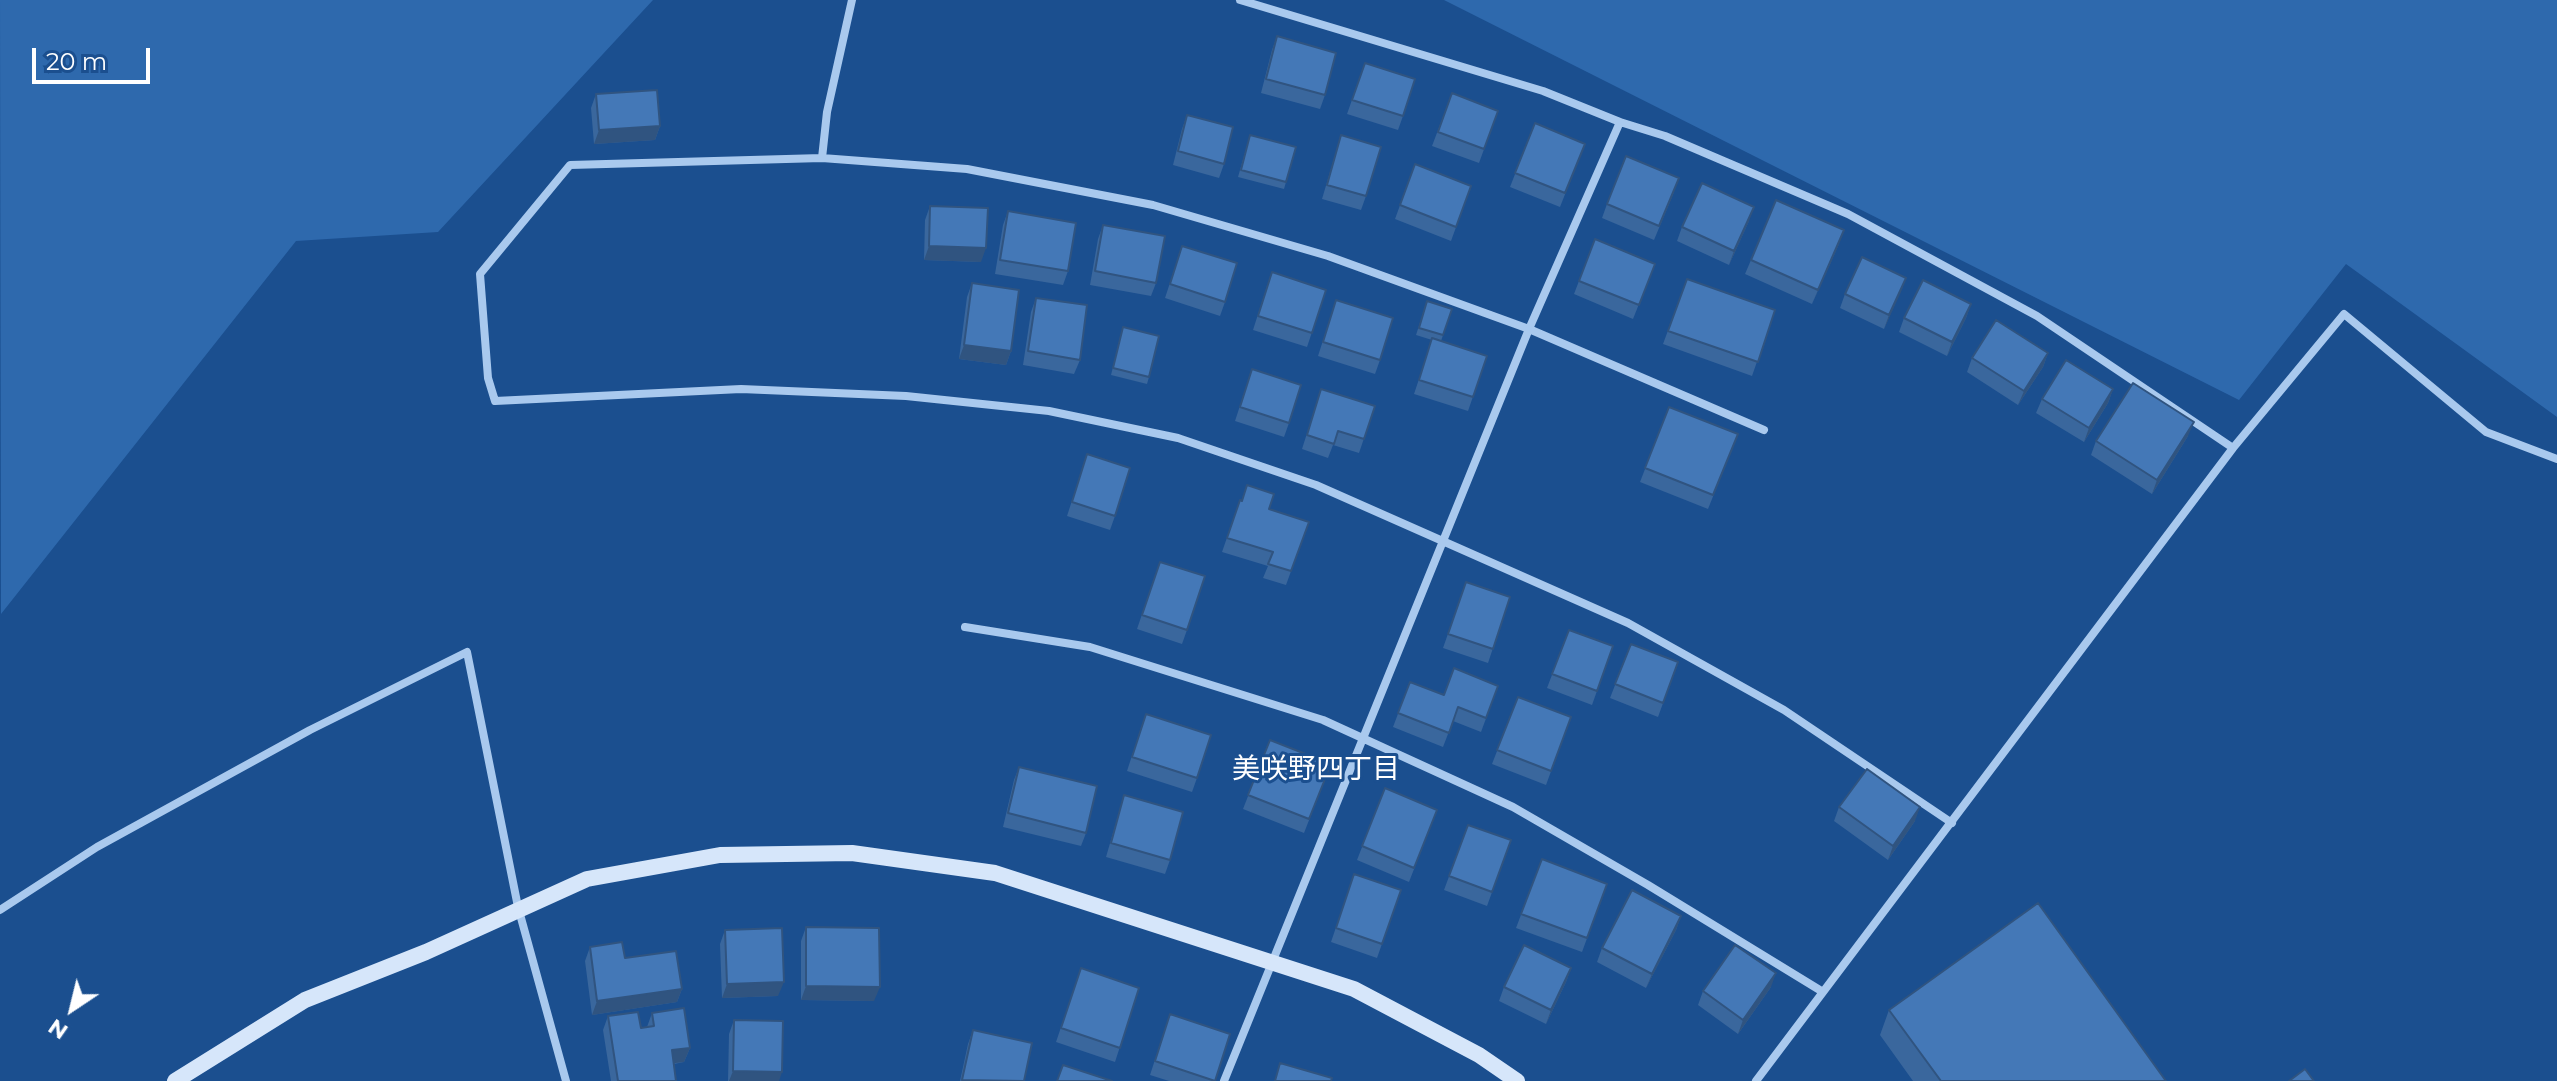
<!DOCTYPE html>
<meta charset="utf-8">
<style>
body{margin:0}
#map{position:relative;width:2557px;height:1081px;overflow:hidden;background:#1b4f8f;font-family:Montserrat,sans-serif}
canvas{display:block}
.north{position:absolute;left:32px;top:969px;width:80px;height:80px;-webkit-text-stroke:6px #1b4f8f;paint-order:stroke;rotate:215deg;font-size:22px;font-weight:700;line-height:32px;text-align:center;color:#fff}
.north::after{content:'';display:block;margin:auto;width:28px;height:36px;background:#fff;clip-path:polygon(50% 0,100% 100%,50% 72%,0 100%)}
.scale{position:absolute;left:32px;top:48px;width:118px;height:36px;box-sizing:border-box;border:4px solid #fff;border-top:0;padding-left:10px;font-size:24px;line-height:28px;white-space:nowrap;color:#fff;-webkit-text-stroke:6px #1b4f8f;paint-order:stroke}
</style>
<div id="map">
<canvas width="2557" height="1081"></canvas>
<div class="north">N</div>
<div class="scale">20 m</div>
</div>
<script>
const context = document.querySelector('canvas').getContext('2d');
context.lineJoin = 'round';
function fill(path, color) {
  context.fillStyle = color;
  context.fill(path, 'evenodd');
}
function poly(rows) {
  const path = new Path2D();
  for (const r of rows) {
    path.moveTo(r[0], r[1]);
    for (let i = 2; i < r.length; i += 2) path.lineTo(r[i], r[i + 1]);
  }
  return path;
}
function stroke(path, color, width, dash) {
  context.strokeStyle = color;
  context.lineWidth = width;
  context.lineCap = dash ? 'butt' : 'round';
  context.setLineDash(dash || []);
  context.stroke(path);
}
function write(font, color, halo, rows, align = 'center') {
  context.font = font + ' Montserrat,"Noto Sans JP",sans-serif';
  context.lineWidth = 6;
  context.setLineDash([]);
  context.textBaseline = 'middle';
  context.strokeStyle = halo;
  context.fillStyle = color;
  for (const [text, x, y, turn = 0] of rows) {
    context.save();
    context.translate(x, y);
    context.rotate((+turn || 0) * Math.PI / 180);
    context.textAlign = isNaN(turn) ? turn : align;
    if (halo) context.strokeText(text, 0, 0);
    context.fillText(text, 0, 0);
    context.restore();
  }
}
fill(poly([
 [0,0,653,0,438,232,296,241,1,614],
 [1444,0,2557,0,2557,417,2346,264,2239,400]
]), '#2e69ad');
stroke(poly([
 [1240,0,1543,91,1620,122,1665,136,1848,214,2037,316,2233,448],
 [822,158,827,112,852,0],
 [1764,430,1529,329,1328,256,1153,205,967,169,822,158,570,165,480,274,488,378,495,401,741,389,906,396,1049,411,1178,438,1316,485,1628,623,1784,710,1952,823],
 [965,627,1090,647,1323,720,1513,807,1648,885,1823,992],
 [0,910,97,847,310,730,467,652,518,907,566,1081],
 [1224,1081,1529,329,1620,122],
 [1756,1081,2233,448,2344,314,2486,432,2557,459]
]), '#a9c9ee', 8);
stroke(poly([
 [175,1081,305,1000,426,952,587,879,720,855,852,853,995,873,1354,989,1479,1055,1517,1081]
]), '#d6e6fa', 16);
fill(poly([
 [1277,36,1325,95,1320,109,1261,93,1272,50],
 [1365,63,1403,116,1398,130,1347,114],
 [1452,93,1498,111,1479,163,1432,146],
 [596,94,660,126,655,140,594,144,591,108],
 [1187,115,1224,164,1219,178,1173,165,1182,129],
 [1535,123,1585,144,1560,207,1510,187],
 [1250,135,1286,182,1284,189,1238,177],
 [1341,135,1366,196,1361,210,1322,199],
 [1415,164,1471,186,1451,241,1395,219],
 [1674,192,1654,240,1602,218,1607,204],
 [930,206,981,262,924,260,925,220],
 [1008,211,1068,271,1063,285,995,274,1003,225],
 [1749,221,1729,265,1677,241,1682,227],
 [1103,225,1156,283,1151,296,1090,285,1098,239],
 [1595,239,1655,264,1633,319,1574,294],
 [1839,244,1812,304,1745,274,1751,260],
 [1182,246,1225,302,1220,316,1165,298],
 [1906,278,1884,329,1840,308,1845,294],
 [1687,279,1775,310,1752,376,1663,344],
 [972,283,1011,351,1006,365,959,359,967,297],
 [1267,286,1326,290,1307,347,1253,330],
 [1036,298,1080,360,1074,374,1023,365,1031,312],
 [1336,300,1380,360,1375,374,1318,356],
 [1427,301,1452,309,1441,341,1487,356,1468,411,1414,394,1432,340,1416,335],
 [1971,304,1966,318,1947,356,1899,332,1904,318],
 [1123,327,1149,377,1147,384,1111,375],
 [2048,353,2043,367,2018,405,1967,372,1972,358],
 [1252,369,1289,423,1284,437,1235,421],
 [1321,389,1375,406,1359,453,1333,445,1328,458,1302,449],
 [2113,389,2108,403,2084,442,2036,413,2042,399],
 [1669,407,1738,434,1708,509,1640,482],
 [2188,436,2152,494,2091,455,2096,441],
 [1087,454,1115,516,1110,530,1067,516],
 [1247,485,1269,509,1309,522,1286,585,1263,578,1268,566,1222,552,1240,500,1242,500],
 [1155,576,1187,630,1182,644,1137,629],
 [1466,582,1510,597,1488,663,1443,648],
 [1569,630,1613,646,1592,705,1547,688],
 [1631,644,1678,662,1658,717,1610,698],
 [1410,682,1444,695,1498,686,1481,732,1453,721,1443,747,1393,727],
 [1518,697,1571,717,1546,785,1492,764],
 [1141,728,1197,778,1192,792,1127,771],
 [1270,740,1331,764,1304,833,1243,809],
 [1019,767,1086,833,1081,846,1003,827,1014,780],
 [1385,788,1437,810,1409,882,1357,860],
 [1124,795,1170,860,1165,874,1106,857],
 [1839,807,1915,821,1888,860,1834,821],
 [1468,825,1511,840,1487,906,1444,890],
 [1542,859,1607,884,1582,952,1516,928],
 [1354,874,1401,890,1377,958,1331,942],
 [1681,916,1676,930,1646,988,1597,962,1602,948],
 [806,927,874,1001,801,1000,801,941],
 [725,930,778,996,722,998,720,944],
 [590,947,625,958,682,989,677,1002,592,1015,585,961],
 [1081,968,1139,988,1115,1062,1056,1042],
 [1571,968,1566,982,1546,1024,1499,1001,1504,987],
 [1771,987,1738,1034,1698,1005,1703,991],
 [1889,1010,2166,1081,1913,1081,1880,1035],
 [652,1013,690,1048,684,1062,674,1064,676,1081,611,1081,603,1030,608,1016,641,1028,647,1027],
 [1170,1014,1215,1081,1169,1081,1150,1075],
 [734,1020,779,1081,728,1081,729,1034],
 [973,1030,1024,1081,960,1081,968,1044]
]), '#3a679d');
fill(poly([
 [660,126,655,140,594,144,599,130],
 [1754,207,1749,221,1729,265,1734,251],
 [1844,230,1839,244,1812,304,1818,290],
 [929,246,986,248,981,262,924,260],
 [1906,278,1901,292,1884,329,1889,315],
 [1971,304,1966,318,1947,356,1952,342],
 [964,345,1011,351,1006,365,959,359],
 [2048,353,2043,367,2018,405,2024,391],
 [2113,389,2108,403,2084,442,2089,428],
 [2194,422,2188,436,2152,494,2157,480],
 [1920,807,1915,821,1888,860,1893,846],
 [1681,916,1676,930,1646,988,1652,974],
 [1571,968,1566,982,1546,1024,1551,1010],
 [1776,973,1771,987,1738,1034,1743,1020],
 [784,982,778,996,722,998,727,984],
 [806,986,880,987,874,1001,801,1000],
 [682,989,677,1002,592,1015,597,1001],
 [690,1048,684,1062,667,1064,672,1050],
 [733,1071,782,1072,779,1081,729,1081]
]), '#305480');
const building = poly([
 [1277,36,1336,53,1325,95,1266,79,1277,36],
 [1365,63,1415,79,1403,116,1352,100,1365,63],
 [657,90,660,126,599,130,596,94,657,90],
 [1452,93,1498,111,1484,149,1438,132,1452,93],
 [1187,115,1233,127,1224,164,1178,151,1187,115],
 [1535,123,1585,144,1565,193,1515,173,1535,123],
 [1250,135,1296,147,1286,182,1241,170,1250,135],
 [1341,135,1381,147,1366,196,1327,185,1341,135],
 [1626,156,1679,178,1659,226,1607,204,1626,156],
 [1415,164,1471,186,1456,227,1400,205,1415,164],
 [1702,183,1754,207,1734,251,1682,227,1702,183],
 [1776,200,1844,230,1818,290,1751,260,1776,200],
 [930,206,988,208,986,248,929,246,930,206],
 [1008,211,1076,223,1068,271,1000,260,1008,211],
 [1103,225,1165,236,1156,283,1095,271,1103,225],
 [1595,239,1655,264,1639,305,1579,281,1595,239],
 [1182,246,1237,263,1225,302,1170,284,1182,246],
 [1862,257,1906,278,1889,315,1845,294,1862,257],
 [1272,272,1326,290,1312,333,1258,316,1272,272],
 [1687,279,1775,310,1758,362,1668,331,1687,279],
 [1923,280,1971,304,1952,342,1904,318,1923,280],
 [972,283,1019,290,1011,351,964,345,972,283],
 [1036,298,1087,305,1080,360,1028,351,1036,298],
 [1336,300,1393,318,1380,360,1323,342,1336,300],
 [1427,301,1452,309,1443,335,1419,328,1427,301],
 [1996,320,2048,353,2024,391,1972,358,1996,320],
 [1123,327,1159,336,1149,377,1113,368,1123,327],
 [1432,338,1487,356,1473,397,1419,380,1432,338],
 [2066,360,2113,389,2089,428,2042,399,2066,360],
 [1252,369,1301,385,1289,423,1240,407,1252,369],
 [2133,383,2194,422,2157,480,2096,441,2133,383],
 [1321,389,1375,406,1364,439,1338,431,1334,444,1307,435,1321,389],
 [1669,407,1738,434,1713,495,1645,468,1669,407],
 [1087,454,1130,468,1115,516,1072,502,1087,454],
 [1247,485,1274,494,1269,509,1309,522,1291,571,1268,564,1273,552,1227,538,1240,500,1242,501,1247,485],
 [1160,562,1205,576,1187,630,1142,615,1160,562],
 [1466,582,1510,597,1493,649,1448,634,1466,582],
 [1569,630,1613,646,1597,691,1552,674,1569,630],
 [1631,644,1678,662,1663,703,1615,684,1631,644],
 [1454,668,1498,686,1486,718,1458,707,1449,733,1398,713,1410,682,1444,695,1454,668],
 [1518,697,1571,717,1551,771,1497,750,1518,697],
 [1146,714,1211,735,1197,778,1132,757,1146,714],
 [1270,740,1331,764,1309,819,1248,795,1270,740],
 [1019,767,1097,786,1086,833,1008,813,1019,767],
 [1867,769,1920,807,1893,846,1839,807,1867,769],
 [1385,788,1437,810,1414,868,1362,846,1385,788],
 [1124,795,1183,812,1170,860,1111,843,1124,795],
 [1468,825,1511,840,1492,892,1449,876,1468,825],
 [1542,859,1607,884,1587,938,1521,914,1542,859],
 [1354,874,1401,890,1382,944,1336,928,1354,874],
 [1632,890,1681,916,1652,974,1602,948,1632,890],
 [2038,903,2166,1081,1941,1081,1889,1010,2038,903],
 [806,927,879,928,880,987,806,986,806,927],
 [782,928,784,982,727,984,725,930,782,928],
 [622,942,625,958,676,951,682,989,597,1001,590,947,622,942],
 [1524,945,1571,968,1551,1010,1504,987,1524,945],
 [1735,945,1776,973,1743,1020,1703,991,1735,945],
 [1081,968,1139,988,1120,1048,1061,1028,1081,968],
 [684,1008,690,1048,672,1050,676,1081,618,1081,608,1016,638,1012,641,1028,654,1026,652,1013,684,1008],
 [1170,1014,1230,1034,1215,1081,1155,1061,1170,1014],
 [734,1020,783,1021,782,1072,733,1071,734,1020],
 [973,1030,1032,1043,1024,1081,962,1080,973,1030],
 [1280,1063,1332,1078,1331,1081,1275,1081,1280,1063],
 [1063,1065,1112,1081,1057,1081,1063,1065],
 [2305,1069,2314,1081,2289,1081,2305,1069]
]);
fill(building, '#4478b7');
stroke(building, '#305480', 2);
write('28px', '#fff', '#1b4f8f', [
 ["美咲野四丁目",1316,770]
]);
</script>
